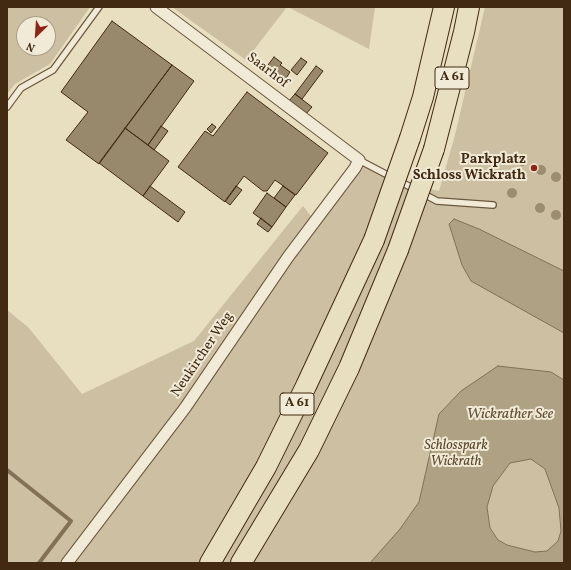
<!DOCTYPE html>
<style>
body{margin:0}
#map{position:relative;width:571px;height:570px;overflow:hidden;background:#e8dec0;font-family:Vollkorn,serif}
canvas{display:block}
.frame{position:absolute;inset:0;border:8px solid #412a11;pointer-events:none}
.north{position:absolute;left:16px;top:16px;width:40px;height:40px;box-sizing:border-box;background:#f0ead6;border:1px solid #aa9d87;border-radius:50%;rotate:205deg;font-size:11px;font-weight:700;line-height:16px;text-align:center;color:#412a11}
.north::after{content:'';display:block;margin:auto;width:14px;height:18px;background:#8f2418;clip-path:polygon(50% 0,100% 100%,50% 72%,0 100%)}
</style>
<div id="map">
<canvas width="571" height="570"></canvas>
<div class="frame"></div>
<div class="north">N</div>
</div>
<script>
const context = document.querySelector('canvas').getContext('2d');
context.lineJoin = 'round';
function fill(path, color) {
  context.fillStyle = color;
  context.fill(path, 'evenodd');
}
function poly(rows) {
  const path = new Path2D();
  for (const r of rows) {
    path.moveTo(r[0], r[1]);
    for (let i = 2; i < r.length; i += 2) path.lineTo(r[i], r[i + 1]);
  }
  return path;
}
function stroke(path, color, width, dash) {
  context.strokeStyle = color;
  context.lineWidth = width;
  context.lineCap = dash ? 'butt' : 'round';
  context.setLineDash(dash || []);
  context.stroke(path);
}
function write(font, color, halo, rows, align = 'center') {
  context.font = font + ' Vollkorn,serif';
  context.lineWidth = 4;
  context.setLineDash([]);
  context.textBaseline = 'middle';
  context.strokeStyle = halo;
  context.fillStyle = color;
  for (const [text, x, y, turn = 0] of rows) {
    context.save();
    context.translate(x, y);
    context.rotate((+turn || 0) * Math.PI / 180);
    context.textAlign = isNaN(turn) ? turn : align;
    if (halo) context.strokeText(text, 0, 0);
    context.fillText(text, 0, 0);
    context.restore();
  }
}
fill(poly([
 [7,7,90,7,50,64,15,84,7,94],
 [24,24,48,24,48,48,24,48],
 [172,7,287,7,246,60],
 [288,7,375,7,369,49],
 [485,7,564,7,564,563,7,563,7,310,28,327,82,394,194,341,303,206,314,220,359,160,416,186,439,191,455,135]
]), '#ccbfa2');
const water = poly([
 [454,219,479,229,564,271,564,333,471,281,462,265,449,224,454,219],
 [498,366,551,372,564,380,564,563,370,563,400,529,419,502,439,414,461,391,498,366],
 [531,459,545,469,559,508,561,531,558,541,547,551,535,552,507,545,498,540,490,528,487,507,493,486,510,463,531,459]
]);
fill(water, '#afa184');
stroke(water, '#837156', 1);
stroke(poly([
 [7,470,71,521,39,563]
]), '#837156', 4);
const building = poly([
 [112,21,172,65,99,164,66,140,88,112,61,92,112,21],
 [274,57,282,63,280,65,290,72,283,83,265,69,274,57],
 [301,58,307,62,297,75,291,70,301,58],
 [172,65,194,81,148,145,125,128,172,65],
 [316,66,323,71,302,99,295,94,316,66],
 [247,92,328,153,296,195,275,180,267,191,263,191,244,176,225,202,178,167,205,131,213,136,247,92],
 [295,94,312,107,305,115,288,102,295,94],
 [212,124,216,127,211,133,207,129,212,124],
 [161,126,168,131,154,150,148,145,161,126],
 [125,128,169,161,143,196,99,163,125,128],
 [150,186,185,212,178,222,143,196,150,186],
 [236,186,242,190,230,205,225,201,236,186],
 [283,186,295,195,286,207,274,198,283,186],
 [267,193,286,207,272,227,253,213,267,193],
 [261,218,272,227,268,232,257,224,261,218]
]);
fill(building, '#98886c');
stroke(building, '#412a11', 1);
const lane = poly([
 [7,107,21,88,53,70,99,7],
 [359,160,437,201,493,205]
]);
const street = poly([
 [67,563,185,408,288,257,355,168,359,160,156,7]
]);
const highway = poly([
 [410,138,423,97,444,7],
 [434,149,464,32,469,7],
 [210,563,266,467,306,386,374,240],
 [241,563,309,450,349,368,398,250]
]);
stroke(lane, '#6b573d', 8);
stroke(street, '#6b573d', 13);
stroke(highway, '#412a11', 22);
stroke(lane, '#f0ead6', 5.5);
stroke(street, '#f0ead6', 11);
stroke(highway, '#e8dec0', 20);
const highwayBridge = poly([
 [374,240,410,138],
 [398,250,434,149]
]);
stroke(highwayBridge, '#412a11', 22, []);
stroke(highwayBridge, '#e8dec0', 20);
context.fillStyle = '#9c8c70';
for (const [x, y] of [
 [522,161],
 [541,170],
 [556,177],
 [512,193],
 [540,208],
 [556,215]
]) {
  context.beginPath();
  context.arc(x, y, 5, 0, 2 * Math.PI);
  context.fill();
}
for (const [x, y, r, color] of [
 [534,168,4,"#8f2418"]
]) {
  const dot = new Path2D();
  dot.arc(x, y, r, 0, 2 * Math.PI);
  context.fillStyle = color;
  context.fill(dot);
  stroke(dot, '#f0ead6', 1.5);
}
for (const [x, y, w] of [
 [452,78,34],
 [297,404,34]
]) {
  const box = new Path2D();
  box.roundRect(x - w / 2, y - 11, w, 22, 3);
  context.fillStyle = '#f0ead6';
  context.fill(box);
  stroke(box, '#412a11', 1);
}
write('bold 13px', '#412a11', null, [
 ["A 61",452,78],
 ["A 61",297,404]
]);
write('14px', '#412a11', '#f0ead6', [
 ["Saarhof",267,71,37],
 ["Neukircher Weg",203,355,-56]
]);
write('bold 14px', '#412a11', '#f0ead6', [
 ["Parkplatz",526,160],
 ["Schloss Wickrath",526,176]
], 'right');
write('italic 14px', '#5d482e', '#f0ead6', [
 ["Schlosspark",456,446],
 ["Wickrath",456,462]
]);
write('italic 15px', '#624e34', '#f0ead6', [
 ["Wickrather See",510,415]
]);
</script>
